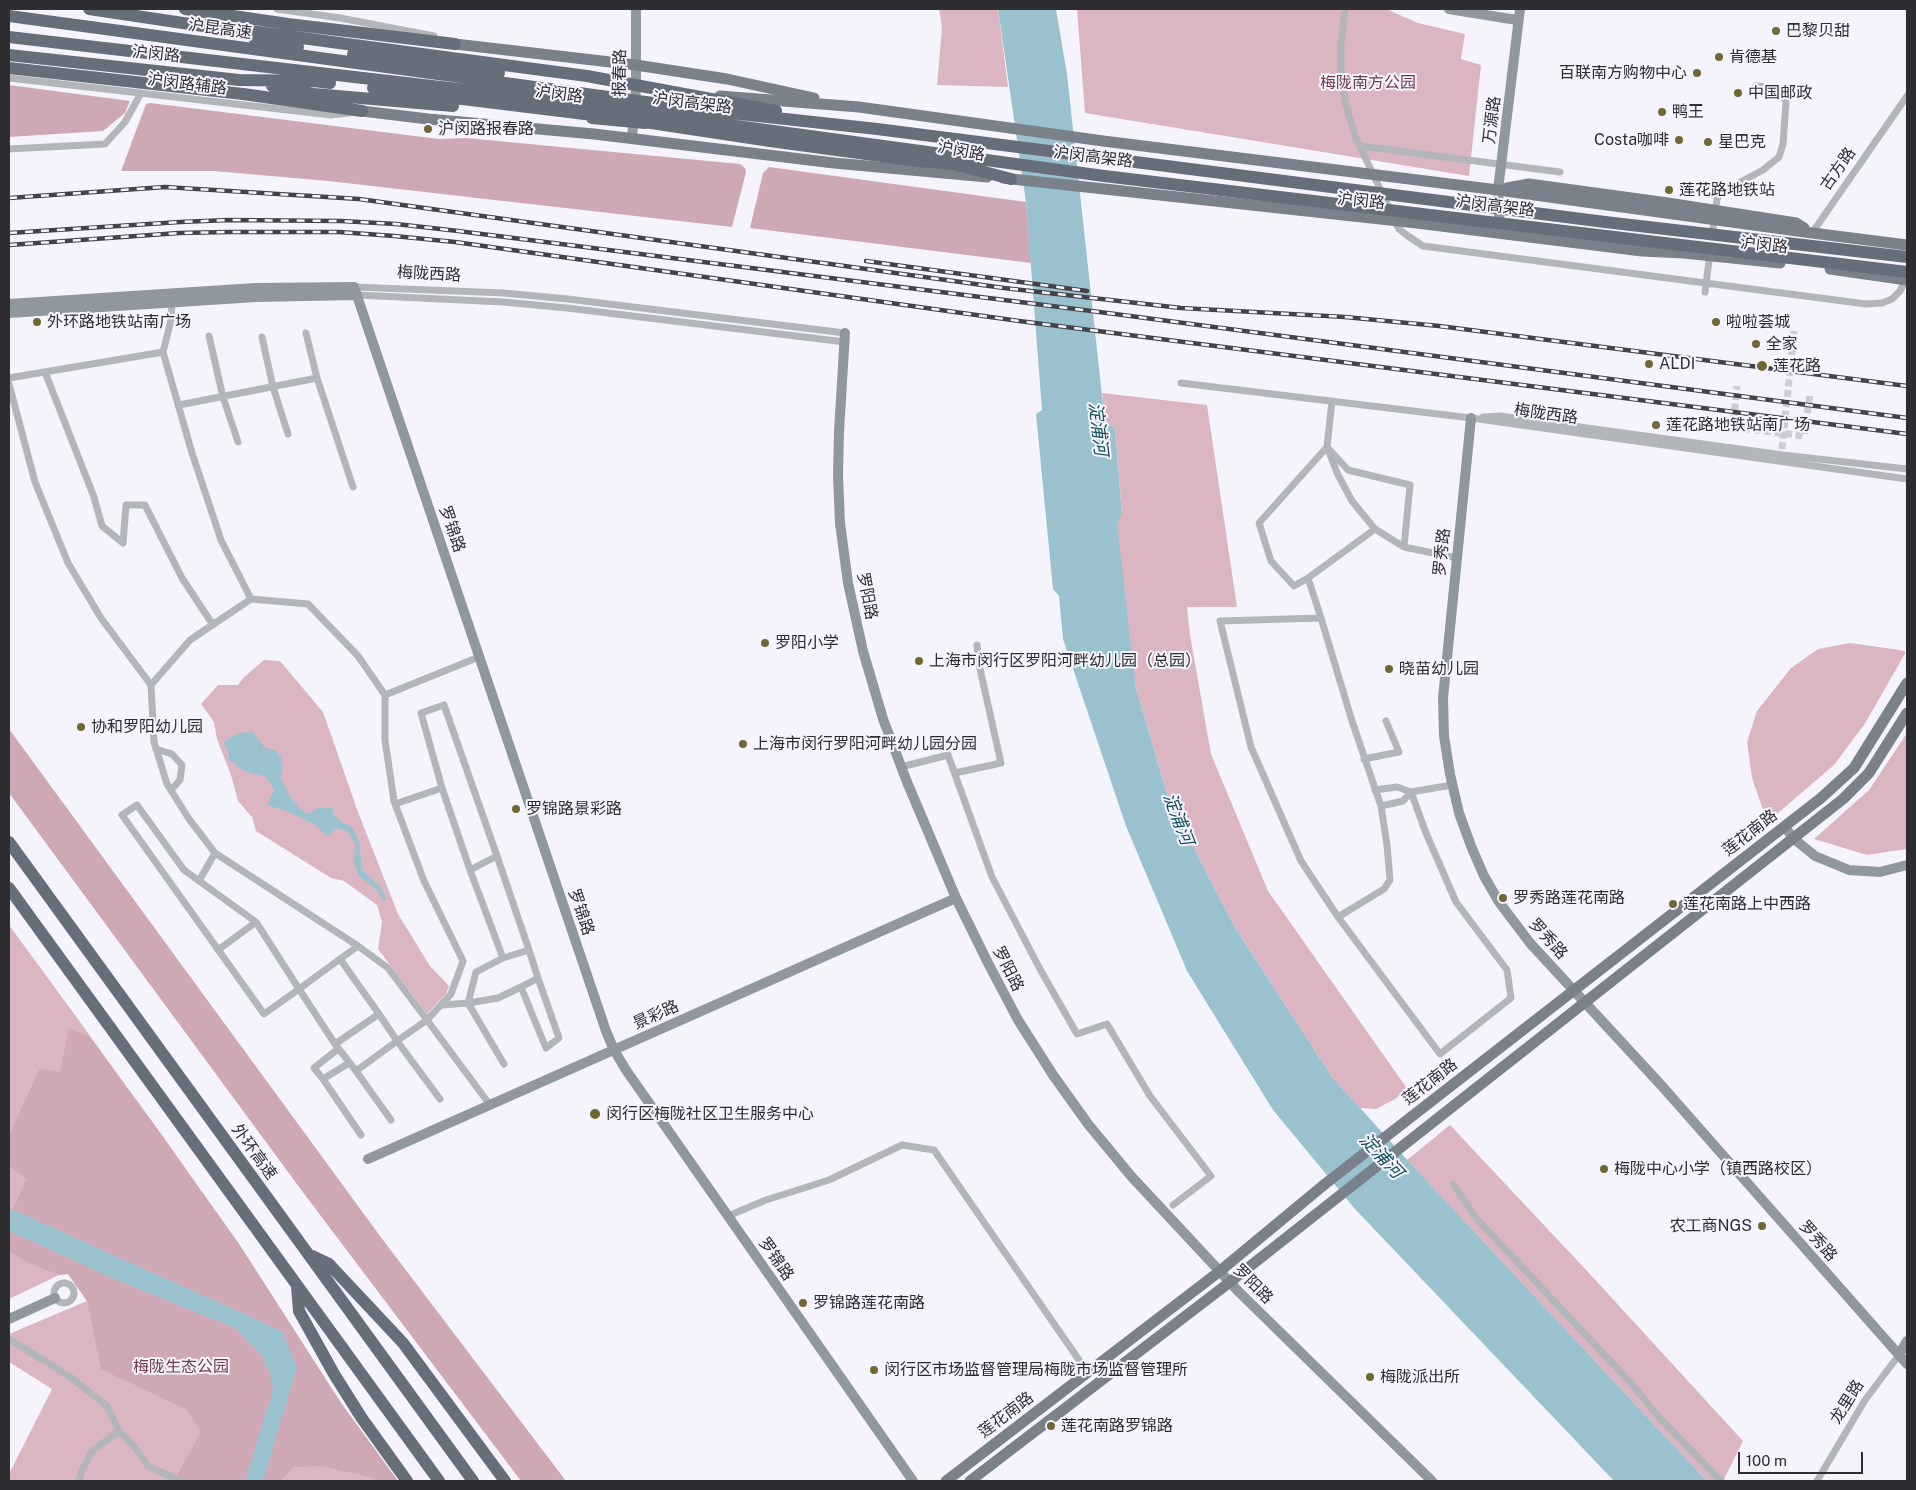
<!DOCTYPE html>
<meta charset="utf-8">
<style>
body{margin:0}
#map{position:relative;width:1916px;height:1490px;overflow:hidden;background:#f5f4fd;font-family:"Public Sans",sans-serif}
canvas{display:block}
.frame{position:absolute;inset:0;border:10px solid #2d2d32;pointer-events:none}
.scale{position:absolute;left:1738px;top:1452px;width:125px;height:22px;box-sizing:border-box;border:2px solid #2d2d32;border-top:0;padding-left:6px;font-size:15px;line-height:18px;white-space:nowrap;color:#2d2d32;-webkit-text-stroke:4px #f5f4fd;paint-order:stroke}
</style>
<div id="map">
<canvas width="1916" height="1490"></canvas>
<div class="frame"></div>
<div class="scale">100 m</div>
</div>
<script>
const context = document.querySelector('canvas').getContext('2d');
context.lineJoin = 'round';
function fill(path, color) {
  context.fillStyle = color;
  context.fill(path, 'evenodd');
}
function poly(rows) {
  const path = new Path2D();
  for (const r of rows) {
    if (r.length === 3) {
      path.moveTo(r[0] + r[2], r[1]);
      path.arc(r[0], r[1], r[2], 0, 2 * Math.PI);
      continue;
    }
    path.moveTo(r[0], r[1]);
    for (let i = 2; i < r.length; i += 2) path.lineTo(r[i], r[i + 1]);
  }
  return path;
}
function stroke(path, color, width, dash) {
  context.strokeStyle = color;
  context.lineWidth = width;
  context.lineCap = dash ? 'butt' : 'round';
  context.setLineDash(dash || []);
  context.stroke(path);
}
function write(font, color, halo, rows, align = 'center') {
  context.font = font + ' "Public Sans","Noto Sans SC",sans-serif';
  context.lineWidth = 4;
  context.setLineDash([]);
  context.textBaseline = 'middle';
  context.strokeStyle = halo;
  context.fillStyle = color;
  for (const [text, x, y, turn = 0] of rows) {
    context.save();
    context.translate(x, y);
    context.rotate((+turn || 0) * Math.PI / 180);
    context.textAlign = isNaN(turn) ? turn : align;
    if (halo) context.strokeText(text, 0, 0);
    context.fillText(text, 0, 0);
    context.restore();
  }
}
fill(poly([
 [939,9,998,9,1008,87,937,85,942,28],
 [1077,9,1386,9,1418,23,1465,34,1461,59,1481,65,1469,176,1085,113],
 [1102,393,1207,405,1237,607,1187,607,1190,635,1211,754,1268,891,1406,1087,1397,1098,1376,1109,1360,1108,1332,1077,1234,926,1168,797,1136,688,1116,522,1122,514,1115,428,1105,423],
 [1850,643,1900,650,1906,652,1864,725,1834,765,1771,819,1762,807,1752,778,1747,742,1757,711,1791,668,1818,649],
 [264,660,280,661,323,712,358,812,398,914,430,966,449,986,446,994,427,1014,378,949,382,922,377,905,344,881,331,878,256,831,252,817,238,801,231,775,217,739,214,722,201,704,218,685,238,685,243,678],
 [1907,733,1907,849,1867,855,1814,839,1869,790],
 [9,925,75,1015,239,1244,341,1403,398,1481,9,1481,9,1474,52,1389,9,1362,9,1334,87,1301,68,1274,59,1275,9,1299],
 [1450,1125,1588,1272,1743,1441,1723,1481,1707,1481,1407,1160]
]), '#dbb6c2');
fill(poly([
 [9,85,130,101,125,113,103,131,9,137],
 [150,103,439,139,466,138,740,164,745,168,746,172,732,227,328,181,214,171,121,171,146,104],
 [769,167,1026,202,1031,263,750,228,763,173],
 [9,729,380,1236,566,1481,521,1481,302,1191,9,793],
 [69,1028,90,1037,154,1124,239,1244,341,1403,398,1481,377,1481,374,1478,320,1466,294,1467,280,1481,174,1481,201,1432,187,1410,101,1369,87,1301,68,1274,59,1275,26,1262,9,1251,9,1219,26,1179,9,1166,9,1136,40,1068,60,1072]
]), '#cea8b5');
fill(poly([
 [998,9,1056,9,1067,74,1105,423,1115,428,1122,514,1117,523,1136,688,1168,797,1234,926,1332,1077,1411,1164,1707,1481,1614,1481,1355,1209,1273,1110,1187,971,1126,826,1063,639,1059,596,1053,589,1036,414,1042,410,1026,202],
 [253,732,264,747,275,750,281,756,283,768,281,778,289,795,300,809,309,814,317,808,333,808,333,814,342,822,353,828,359,841,362,870,380,886,387,899,383,901,377,890,358,875,354,863,355,843,347,831,337,828,327,836,314,824,289,812,267,805,274,790,266,777,244,771,228,759,229,752,223,742,238,733],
 [9,1208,282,1331,297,1367,263,1481,245,1481,273,1390,270,1373,262,1356,235,1328,119,1281,9,1231]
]), '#99c2ce');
stroke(poly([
 [1718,426,1733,427,1737,386],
 [1733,427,1804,436,1810,395],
 [1782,449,1794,331]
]), '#cdccd4', 7, [7, 3.5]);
stroke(poly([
 [277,9,340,18,434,36],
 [1345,9,1341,43,1341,74,1346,105,1355,136,1399,229,1408,236,1423,246,1866,304,1882,303,1892,299,1900,291,1907,278],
 [9,78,331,115,349,113],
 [1360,146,1560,172],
 [9,149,105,144,125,122,141,93],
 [1812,233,1907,96],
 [1712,237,1717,199,1722,192,1763,170,1779,157,1783,144,1786,102,1782,94,1777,88,1756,86],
 [354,287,504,293,568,299,845,333],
 [1705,292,1710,253],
 [357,295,503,302,567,308,845,342],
 [172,302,171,320,163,352,192,453,221,540,251,599],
 [306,333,317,378],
 [209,336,223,397,238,442],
 [262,337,273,387,288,434],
 [45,372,94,497,102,526,123,543,126,505,145,505,182,578,213,625],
 [9,378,163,352],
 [1181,383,1471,418,1907,479],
 [9,384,35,482,68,563,101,618,151,685,154,742,167,784,189,819,215,853,358,946,388,968,427,1020,397,1041,379,1014,335,1044,356,1071,397,1041,440,1099],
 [1332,401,1327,447,1348,470,1410,485,1404,547,1457,558],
 [179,405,317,378,353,487],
 [1483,417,1500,416,1783,455,1907,469],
 [1308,578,1294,586,1271,561,1259,523,1327,447,1338,475,1352,501,1375,529,1404,547],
 [1321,618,1308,578,1375,529],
 [479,657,385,695,385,740,394,801,424,881,463,961,451,994,427,1020,490,1105],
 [151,685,190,640,251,599,308,604,358,656,385,695],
 [156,749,172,754,182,765,180,780,171,790],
 [1364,759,1399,752,1386,721],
 [901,767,948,755,992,877,1041,971,1077,1034,1107,1024,1150,1096,1211,1176,1173,1205],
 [955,773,1001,763,980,669,977,645],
 [442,788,470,870,497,856],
 [1375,790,1397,787,1411,792,1403,801,1381,806],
 [395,804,442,788,421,713,444,705,497,856,529,950,538,978,559,1038,546,1048,521,987,538,978],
 [470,870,503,958,529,950],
 [199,881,215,853],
 [1338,917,1301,861,1251,747,1220,621,1321,618,1352,721,1381,806,1387,845,1390,880,1384,889,1338,917,1440,1054,1511,998,1507,970,1456,902,1426,833,1411,792,1452,785],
 [218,950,256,922],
 [503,958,476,972,468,1003,498,998,521,987],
 [340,959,379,1014],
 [442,1005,468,1003,504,1064],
 [335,1044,299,989,256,922,184,870,137,805,122,815,264,1014,299,989,340,959,358,946],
 [338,1049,314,1068,323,1079,349,1063],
 [356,1071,391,1120],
 [323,1079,361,1135],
 [1453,1184,1477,1219,1630,1382,1658,1416,1721,1481],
 [728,1216,766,1200,829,1180,902,1145,934,1150,1088,1373],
 [64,1293,10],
 [9,1339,69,1376,107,1406,119,1431,92,1451,81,1472,79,1481],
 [119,1431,134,1446,148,1466,180,1481],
 [1817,1481,1865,1400,1899,1355]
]), '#b2b6bb', 7);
stroke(poly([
 [1449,9,1517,20],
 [632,138,636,89,636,9],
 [1500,229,1498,190,1520,9],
 [9,304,255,288,354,287,606,1031,614,1050,626,1070,913,1481],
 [9,313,256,297,357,295],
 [845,333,839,432,838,475,840,523,848,583,863,651,883,719,907,782,956,898,988,963,1018,1020,1053,1075,1088,1124,1131,1176,1239,1292,1432,1481],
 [1471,418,1443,698,1444,736,1450,774,1459,813,1471,846,1484,876,1499,902,1530,943,1661,1085,1907,1364],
 [1785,827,1793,838,1815,856,1849,870,1880,872,1907,865],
 [368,1159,956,898],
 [9,1319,55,1298],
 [1899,1355,1907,1341]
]), '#91979f', 10);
stroke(poly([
 [455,44,636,65,727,79,814,98],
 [720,96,859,107,1103,141,1498,190,1812,233,1907,245],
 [362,111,428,119,594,134,834,163,987,177],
 [1003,178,1417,223,1642,251,1684,253,1780,263],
 [1507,188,1529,184,1668,203,1796,223,1804,228],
 [1830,269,1907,280],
 [946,1481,1220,1271,1325,1184,1821,798,1854,768,1907,683],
 [970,1481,1230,1282,1843,799,1869,773,1907,713]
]), '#7a818b', 11);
stroke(poly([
 [89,9,210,27],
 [185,9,288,24,455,44],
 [9,16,712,111,877,129,1605,222,1907,257],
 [204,25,587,76,776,111],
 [9,37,501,94,1104,176,1907,272],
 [254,38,298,47],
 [353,54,499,73],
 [9,55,239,80,314,81,330,83],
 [9,68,243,94,362,111],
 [272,86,314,94,453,106],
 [373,88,601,116],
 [592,118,645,123],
 [638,121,770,141,918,161,954,164,1011,179],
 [9,842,473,1481],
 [9,888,439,1481],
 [312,1256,329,1264,403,1343,505,1481],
 [297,1286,299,1311,334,1374,361,1417,407,1481]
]), '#666e79', 12);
const rail = poly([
 [9,198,165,187,359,199,1004,288,1181,308,1345,317,1439,326,1907,386],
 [9,233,180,222,229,220,341,221,396,224,458,231,1115,314,1907,418],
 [9,245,179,233,229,232,339,232,394,236,455,242,1019,321,1907,434],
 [866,261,1087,291]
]);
stroke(rail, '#434248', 4.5);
stroke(rail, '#f5f4fd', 2.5, [8]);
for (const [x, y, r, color] of [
 [1776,31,5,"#706733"],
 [1719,57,5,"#706733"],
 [1697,73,5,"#706733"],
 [1738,93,5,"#706733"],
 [1662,112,5,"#706733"],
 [428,129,5,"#706733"],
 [1679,140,5,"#706733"],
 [1708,142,5,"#706733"],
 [1669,190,5,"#706733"],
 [37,322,5,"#706733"],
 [1716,322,5,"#706733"],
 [1756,344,5,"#706733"],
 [1649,364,5,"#706733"],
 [1762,366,6,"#706733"],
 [1656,425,5,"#706733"],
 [765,643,5,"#706733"],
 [919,661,5,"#706733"],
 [1389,669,5,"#706733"],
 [81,727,5,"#706733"],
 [743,744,5,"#706733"],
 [516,809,5,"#706733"],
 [1503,898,5,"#706733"],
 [1673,904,5,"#706733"],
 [595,1114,6,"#706733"],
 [1604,1169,5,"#706733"],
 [1762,1226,5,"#706733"],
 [803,1303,5,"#706733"],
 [874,1370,5,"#706733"],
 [1370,1377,5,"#706733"],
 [1051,1426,5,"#706733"]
]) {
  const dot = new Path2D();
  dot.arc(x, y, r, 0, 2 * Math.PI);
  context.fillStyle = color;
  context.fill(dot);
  stroke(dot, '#f5f4fd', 2);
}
write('16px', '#2d2d32', '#f5f4fd', [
 ["沪昆高速",220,29,8],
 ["沪闵路",156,54,6],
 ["报春路",620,73,-89],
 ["沪闵路辅路",187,84,7],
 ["沪闵路",559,94,7],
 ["沪闵高架路",692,103,7],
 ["万源路",1492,120,-83],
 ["沪闵路",961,151,11],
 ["沪闵高架路",1093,157,7],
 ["古方路",1838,169,-55],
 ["沪闵路",1361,201,6],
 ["沪闵高架路",1495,206,7],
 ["沪闵路",1764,245,6],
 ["梅陇西路",429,274,3],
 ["梅陇西路",1546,414,8],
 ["罗锦路",452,529,71],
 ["罗秀路",1442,552,-84],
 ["罗阳路",867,596,79],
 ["莲花南路",1750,833,-38],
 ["罗锦路",581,912,71],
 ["罗秀路",1548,939,48],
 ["罗阳路",1008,969,63],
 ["景彩路",656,1015,-24],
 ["莲花南路",1430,1082,-38],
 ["外环高速",254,1152,54],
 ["罗秀路",1818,1241,49],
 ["罗锦路",776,1259,55],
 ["罗阳路",1253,1284,45],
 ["龙里路",1847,1402,-58],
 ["莲花南路",1006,1415,-37]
]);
write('16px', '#2d2d32', '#f5f4fd', [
 ["巴黎贝甜",1786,31],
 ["肯德基",1729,57],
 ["百联南方购物中心",1687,73,"right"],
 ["中国邮政",1748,93],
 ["鸭王",1672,112],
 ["沪闵路报春路",438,129],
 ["Costa咖啡",1669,140,"right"],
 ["星巴克",1718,142],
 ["莲花路地铁站",1679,190],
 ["外环路地铁站南广场",47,322],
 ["啦啦荟城",1726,322],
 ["全家",1766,344],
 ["ALDI",1659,364],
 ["莲花路",1773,366],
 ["莲花路地铁站南广场",1666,425],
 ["罗阳小学",775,643],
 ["上海市闵行区罗阳河畔幼儿园（总园）",929,661],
 ["晓苗幼儿园",1399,669],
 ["协和罗阳幼儿园",91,727],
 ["上海市闵行罗阳河畔幼儿园分园",753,744],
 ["罗锦路景彩路",526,809],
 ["罗秀路莲花南路",1513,898],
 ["莲花南路上中西路",1683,904],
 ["闵行区梅陇社区卫生服务中心",606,1114],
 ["梅陇中心小学（镇西路校区）",1614,1169],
 ["农工商NGS",1752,1226,"right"],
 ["罗锦路莲花南路",813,1303],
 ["闵行区市场监督管理局梅陇市场监督管理所",884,1370],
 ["梅陇派出所",1380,1377],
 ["莲花南路罗锦路",1061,1426]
], 'left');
write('16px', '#6e3a4e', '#f5f4fd', [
 ["梅陇南方公园",1368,83],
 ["梅陇生态公园",181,1367]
]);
write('italic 18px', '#174f5e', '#f5f4fd', [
 ["淀浦河",1098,429,83],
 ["淀浦河",1178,819,69],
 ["淀浦河",1381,1156,47]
]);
</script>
